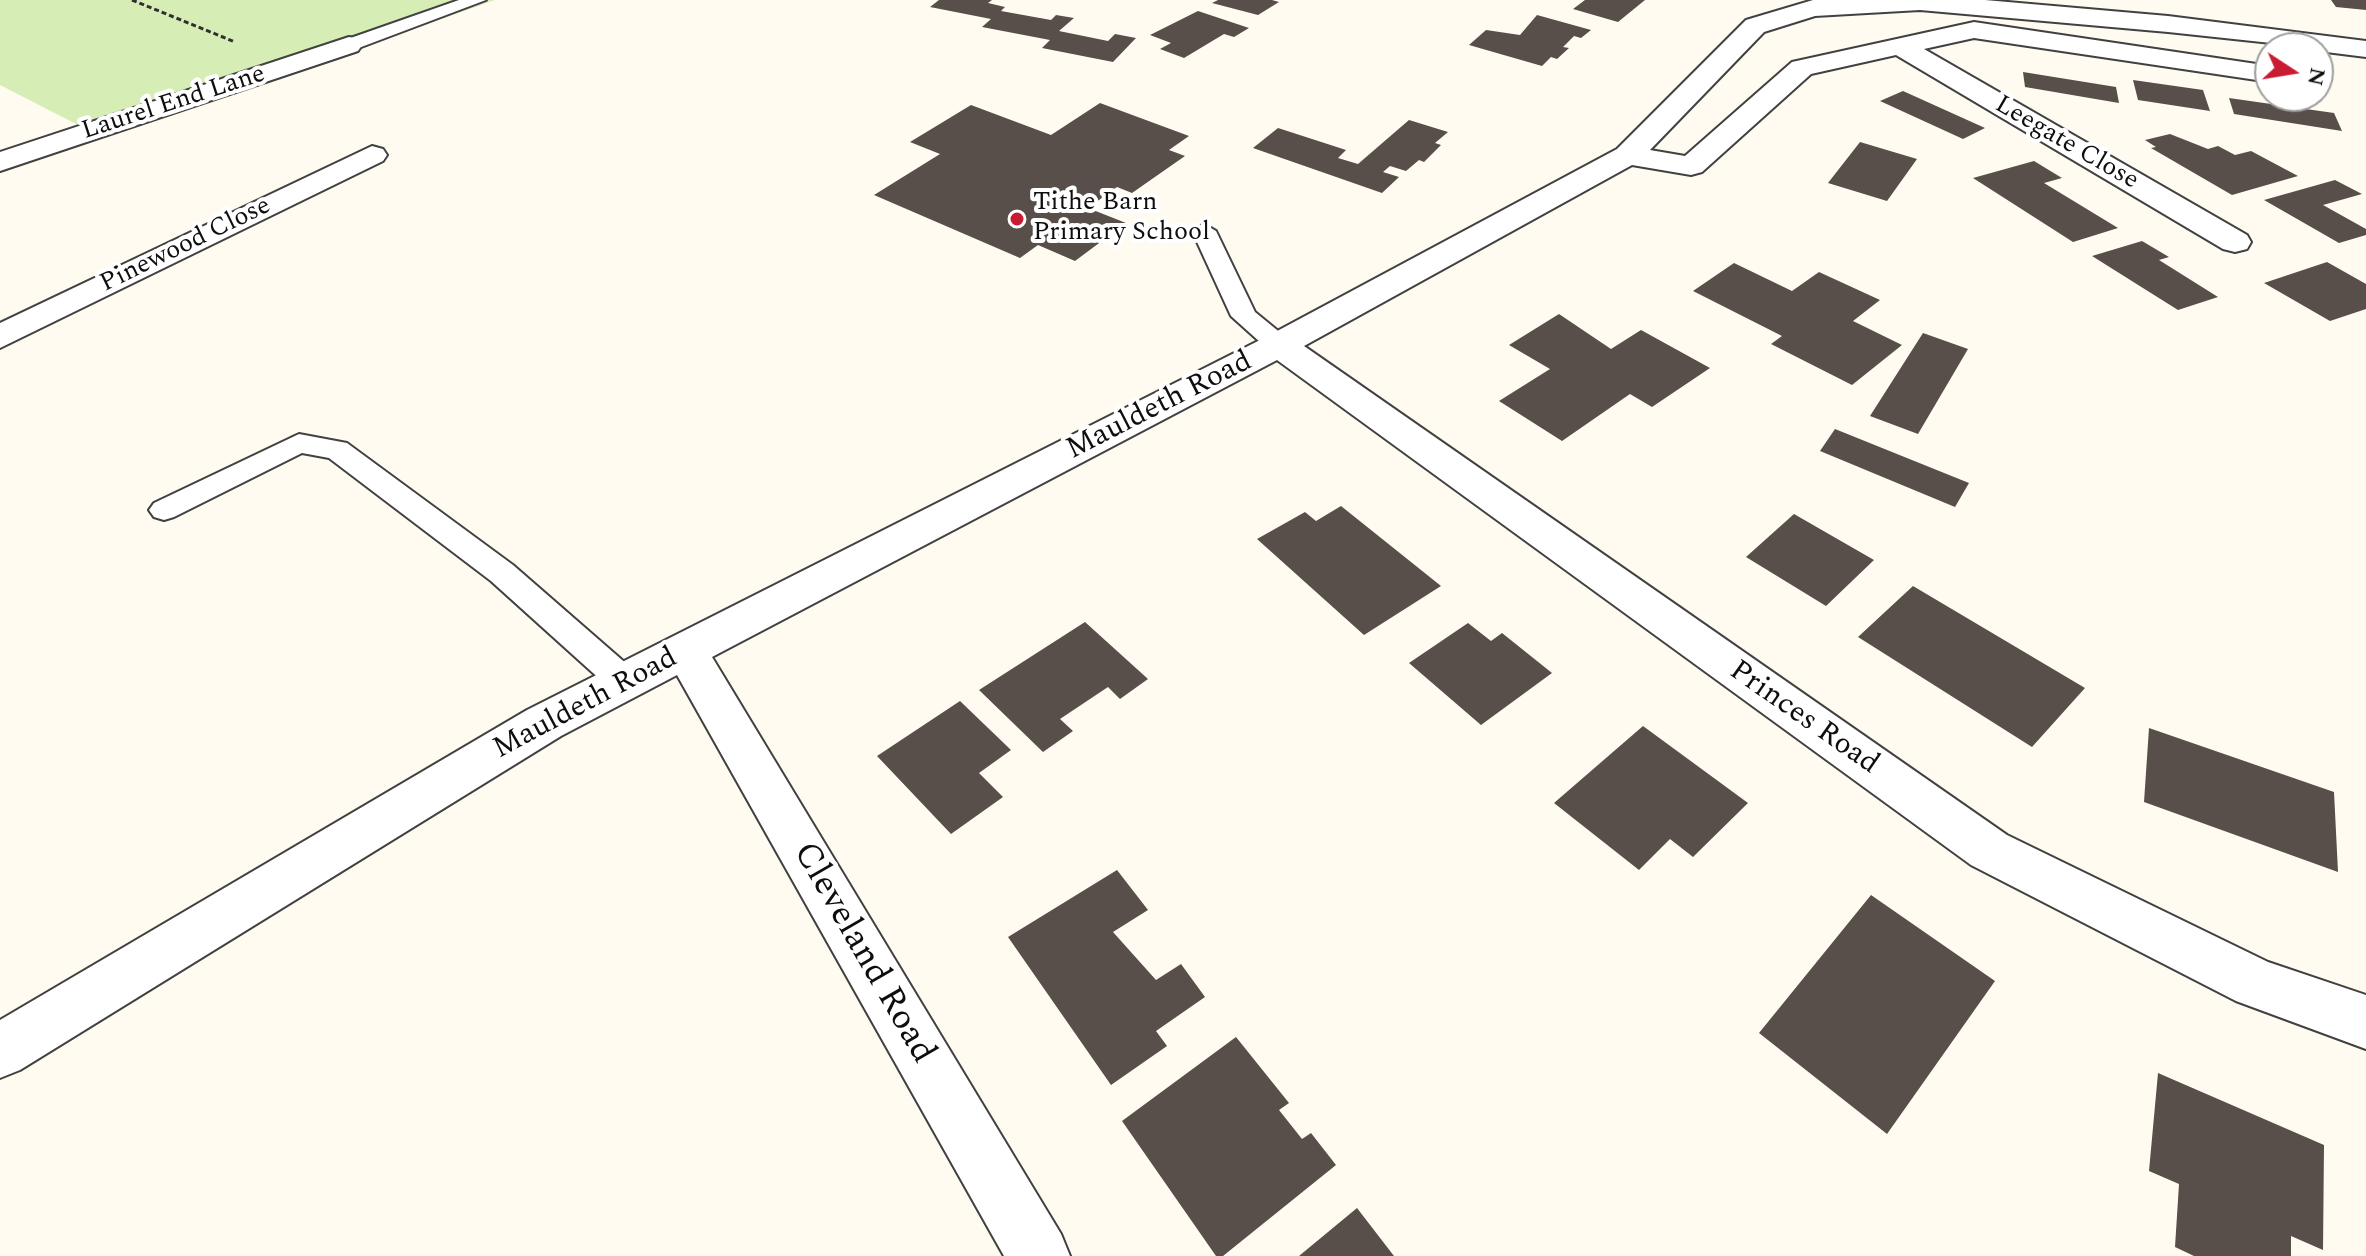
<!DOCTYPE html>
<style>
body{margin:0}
#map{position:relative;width:2366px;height:1256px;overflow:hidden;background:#fffbf0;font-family:Spectral,serif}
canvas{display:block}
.north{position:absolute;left:2254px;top:32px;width:80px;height:80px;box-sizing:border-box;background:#fff;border:2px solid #9f9f9f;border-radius:50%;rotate:102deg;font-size:22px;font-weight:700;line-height:32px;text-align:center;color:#0e0e0e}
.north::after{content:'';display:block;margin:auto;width:28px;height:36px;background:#c91b32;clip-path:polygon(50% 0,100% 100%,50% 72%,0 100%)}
</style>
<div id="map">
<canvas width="2366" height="1256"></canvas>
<div class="north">N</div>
</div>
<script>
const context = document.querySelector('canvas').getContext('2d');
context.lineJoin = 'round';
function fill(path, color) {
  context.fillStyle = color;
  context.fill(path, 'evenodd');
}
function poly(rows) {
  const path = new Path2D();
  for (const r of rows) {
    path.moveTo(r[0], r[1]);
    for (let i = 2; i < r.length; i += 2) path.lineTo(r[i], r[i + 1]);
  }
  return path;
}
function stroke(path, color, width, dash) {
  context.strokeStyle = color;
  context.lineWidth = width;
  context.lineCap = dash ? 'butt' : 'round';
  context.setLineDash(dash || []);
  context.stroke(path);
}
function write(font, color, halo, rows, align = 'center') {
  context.font = font + ' Spectral,serif';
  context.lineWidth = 8;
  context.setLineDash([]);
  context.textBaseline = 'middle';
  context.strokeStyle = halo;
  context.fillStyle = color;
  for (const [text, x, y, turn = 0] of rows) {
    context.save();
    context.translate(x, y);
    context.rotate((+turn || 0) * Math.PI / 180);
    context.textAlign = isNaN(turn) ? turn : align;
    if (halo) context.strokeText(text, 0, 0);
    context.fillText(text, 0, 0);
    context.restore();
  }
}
fill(poly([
 [0,0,495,0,379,41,364,33,80,126,0,85]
]), '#d7edb6');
fill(poly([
 [939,0,992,0,988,3,1005,7,1001,11,1051,20,1056,15,1074,18,1059,31,1108,41,1115,34,1136,38,1113,62,1042,48,1050,40,982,27,991,19,930,7],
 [1218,0,1272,0,1279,2,1258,15,1212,3],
 [1585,0,1645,0,1618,22,1573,9],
 [2331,0,2366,0,2366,10,2336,7],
 [1198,11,1249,28,1234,37,1224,34,1184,58,1160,49,1171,43,1150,35],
 [1537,15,1591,30,1581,38,1574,36,1563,47,1569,48,1557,59,1551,57,1542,66,1469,45,1486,30,1520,35],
 [2023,72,2116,87,2119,103,2025,87],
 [2133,80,2203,90,2210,111,2138,100],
 [1903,91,1985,128,1963,139,1880,101],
 [2229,98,2334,113,2342,131,2234,114],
 [1100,103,1189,136,1169,150,1185,156,1132,193,1117,187,1088,208,1126,223,1075,261,1038,245,1020,258,874,195,940,154,910,142,971,105,1051,135],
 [1409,120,1448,132,1435,143,1441,145,1424,162,1419,160,1406,171,1390,166,1383,172,1399,177,1382,193,1253,148,1278,128,1346,150,1338,158,1358,164],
 [2170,134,2208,149,2218,146,2235,155,2251,151,2298,176,2232,195,2151,148,2156,147,2145,140],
 [1860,142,1917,159,1887,201,1828,183],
 [2034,161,2062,178,2044,183,2118,228,2073,242,1973,178],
 [2335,180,2362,194,2323,205,2366,229,2366,235,2339,243,2264,200],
 [2142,241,2169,257,2159,260,2218,297,2178,310,2092,256],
 [2327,262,2366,284,2366,309,2330,321,2264,283],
 [1734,263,1792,291,1819,272,1880,300,1853,321,1902,345,1852,385,1771,344,1782,336,1693,291],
 [1559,314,1611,349,1641,330,1710,368,1652,407,1630,394,1562,441,1499,401,1550,369,1509,345],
 [1923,333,1968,349,1918,434,1870,416],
 [1835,429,1969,483,1955,507,1820,451],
 [1341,506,1441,586,1364,635,1257,539,1305,512,1316,521],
 [1794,514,1874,560,1826,606,1746,557],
 [1913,586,2085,688,2032,747,1858,637],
 [1085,622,1148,679,1120,699,1108,687,1060,719,1073,731,1043,752,979,690],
 [1468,623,1491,641,1502,633,1552,673,1481,725,1409,663],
 [960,701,1011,750,979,773,1003,797,951,834,877,756],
 [1643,726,1748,803,1693,857,1670,839,1639,870,1554,803],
 [2149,728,2334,792,2338,872,2144,802],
 [1117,870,1148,910,1113,932,1156,980,1181,964,1205,997,1156,1031,1167,1046,1111,1085,1008,937],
 [1871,895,1995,981,1887,1134,1759,1033],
 [1236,1037,1289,1103,1279,1110,1302,1139,1311,1133,1336,1165,1223,1256,1216,1256,1122,1121],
 [2158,1073,2324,1145,2323,1250,2291,1236,2291,1256,2194,1256,2175,1247,2179,1184,2149,1171],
 [1357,1208,1394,1256,1299,1256]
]), '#584e4a');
const lane = poly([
 [459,0,486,0,356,49,349,51,339,45,342,41,459,0],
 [1204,224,1216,231,1255,312,1288,339,1292,345,1288,351,1270,351,1231,316,1192,231,1204,224],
 [299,434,347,443,513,565,637,673,642,682,637,691,625,695,613,691,491,581,329,458,302,453,174,517,164,520,154,517,149,510,154,503,299,434]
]);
const street = poly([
 [1813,0,1985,0,2168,16,2366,41,2366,57,2318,51,2318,48,2168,32,1920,10,1815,16,1764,32,1650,150,1685,156,1792,62,1974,22,2270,66,2270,82,1974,38,1924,49,2247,235,2251,242,2247,249,2235,252,2223,249,1896,55,1811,74,1702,172,1691,175,1632,165,1304,346,2007,835,2268,962,2366,995,2366,1049,2236,1001,1971,865,1277,360,712,657,1061,1234,1070,1256,1004,1256,677,675,561,736,20,1070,0,1078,0,1020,527,710,1266,337,1617,149,1746,20,1813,0],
 [349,37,358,39,362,45,358,51,0,171,0,152,349,37],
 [372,146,383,149,387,155,383,161,0,348,0,323,372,146]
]);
stroke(lane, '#414141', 4);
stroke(street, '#414141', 4);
stroke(poly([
 [132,0,235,42]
]), '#303030', 3, [5, 3]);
fill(lane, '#fff');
fill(street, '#fff');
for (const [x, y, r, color] of [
 [1017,219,8,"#c91b32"]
]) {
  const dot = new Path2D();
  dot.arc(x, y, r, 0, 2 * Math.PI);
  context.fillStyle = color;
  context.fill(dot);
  stroke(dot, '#fff', 3);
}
write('26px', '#0e0e0e', '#fff', [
 ["Laurel End Lane",174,104,-18],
 ["Leegate Close",2066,144,30],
 ["Pinewood Close",186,246,-26]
]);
write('26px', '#0e0e0e', '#fff', [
 ["Tithe Barn",1033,204],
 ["Primary School",1033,234]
], 'left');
write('30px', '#0e0e0e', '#fff', [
 ["Mauldeth Road",1160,407,-27],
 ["Mauldeth Road",586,705,-28],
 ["Princes Road",1803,719,35]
]);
write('36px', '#0e0e0e', '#fff', [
 ["Cleveland Road",862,954,60]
]);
</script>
